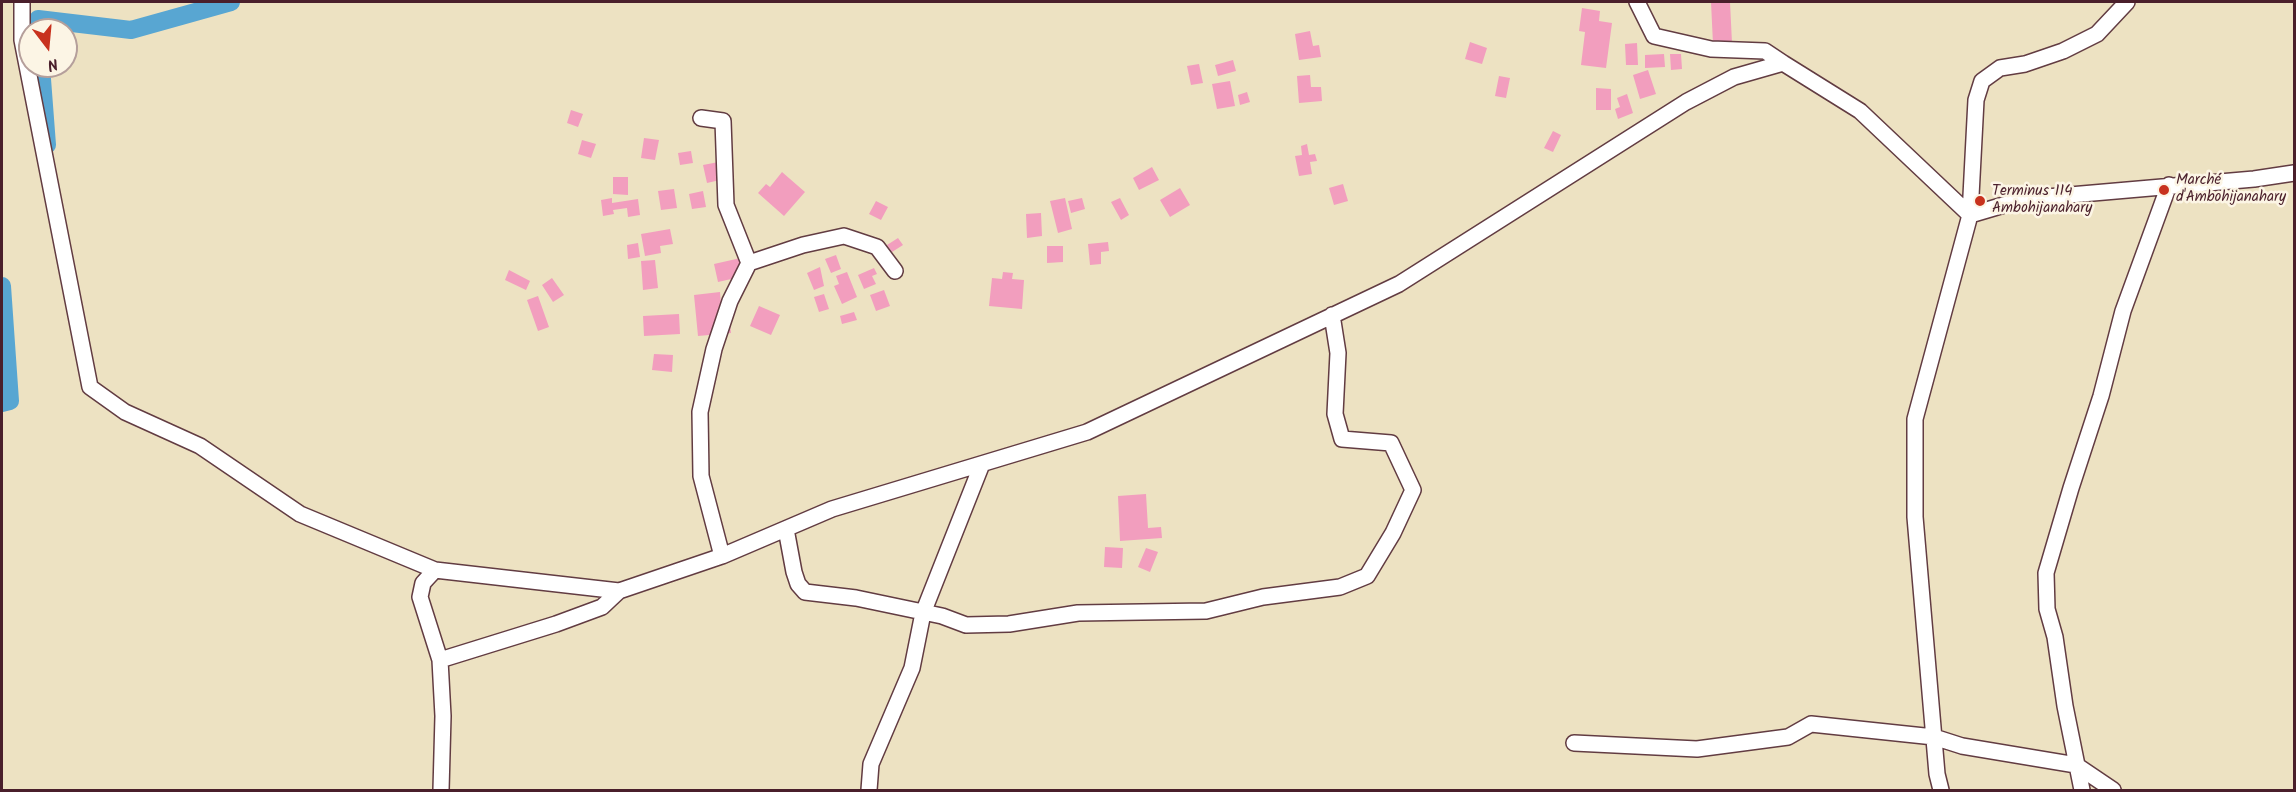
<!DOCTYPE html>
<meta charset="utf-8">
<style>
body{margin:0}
#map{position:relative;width:2296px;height:792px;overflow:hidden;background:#ede2c2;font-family:Kalam,sans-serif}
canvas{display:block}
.frame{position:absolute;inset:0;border:3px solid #4a1f2b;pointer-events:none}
.north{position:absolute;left:18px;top:18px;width:60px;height:60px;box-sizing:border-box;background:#fcf5e5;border:2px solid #b59f9b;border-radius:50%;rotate:164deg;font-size:16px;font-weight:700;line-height:24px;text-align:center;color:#4a1f2b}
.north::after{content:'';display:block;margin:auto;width:21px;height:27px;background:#c8321e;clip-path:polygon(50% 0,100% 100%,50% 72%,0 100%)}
</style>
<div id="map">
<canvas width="2296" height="792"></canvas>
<div class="frame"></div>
<div class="north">N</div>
</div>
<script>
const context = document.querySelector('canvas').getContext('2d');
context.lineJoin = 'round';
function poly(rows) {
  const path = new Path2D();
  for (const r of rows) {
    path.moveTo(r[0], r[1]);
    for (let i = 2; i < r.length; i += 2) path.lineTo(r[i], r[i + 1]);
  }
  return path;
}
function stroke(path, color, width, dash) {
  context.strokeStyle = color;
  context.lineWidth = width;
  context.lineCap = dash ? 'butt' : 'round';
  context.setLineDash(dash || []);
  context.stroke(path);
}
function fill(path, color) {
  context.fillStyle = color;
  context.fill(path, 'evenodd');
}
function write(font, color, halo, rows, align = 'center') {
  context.font = font + ' Kalam,sans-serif';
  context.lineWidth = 5;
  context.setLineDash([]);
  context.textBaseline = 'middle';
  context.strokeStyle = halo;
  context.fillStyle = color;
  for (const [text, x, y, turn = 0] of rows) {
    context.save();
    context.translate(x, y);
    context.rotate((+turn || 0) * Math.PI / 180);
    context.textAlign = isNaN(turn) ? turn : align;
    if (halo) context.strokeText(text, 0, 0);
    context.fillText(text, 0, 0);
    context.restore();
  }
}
stroke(poly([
 [38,19,131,30,231,2],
 [41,66,47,145],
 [2,286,10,401,2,403]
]), '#58a6d2', 18);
fill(poly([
 [1711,2,1730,2,1732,43,1713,44],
 [1582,8,1600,11,1599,21,1612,23,1606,68,1581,65,1585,32,1579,31],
 [1310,31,1313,46,1319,45,1321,57,1299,60,1295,34],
 [1470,42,1487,48,1482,64,1465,59],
 [1637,43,1638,65,1626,65,1625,44],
 [1664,54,1665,67,1645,68,1645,55],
 [1670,54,1681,54,1682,69,1671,70],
 [1233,60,1236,71,1218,76,1215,65],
 [1199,64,1203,83,1191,85,1187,66],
 [1648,70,1656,94,1640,99,1633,75],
 [1310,75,1311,87,1321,87,1322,101,1299,103,1297,76],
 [1499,76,1510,78,1506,98,1495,96],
 [1230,81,1235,106,1217,109,1212,84],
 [1596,88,1611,89,1611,110,1596,110],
 [1247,92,1250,102,1240,105,1238,95],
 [1627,94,1633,113,1618,119,1615,109,1620,107,1617,98],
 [571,110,583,114,578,127,567,123],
 [1553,131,1561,135,1553,152,1544,148],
 [644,138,659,140,655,160,641,158],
 [582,140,596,144,591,158,578,154],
 [1307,144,1309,155,1315,154,1317,161,1310,162,1312,174,1299,176,1295,156,1302,155,1301,146],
 [691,151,693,163,680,165,678,153],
 [729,160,733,177,707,183,703,165],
 [1152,167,1159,180,1139,190,1133,178],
 [782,172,805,192,784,216,758,193,766,184,770,187],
 [613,177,628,177,628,195,613,194],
 [1343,184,1348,201,1334,205,1329,188],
 [1180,188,1190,205,1170,217,1160,200],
 [674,189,677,208,661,210,658,191],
 [703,191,706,207,692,209,689,194],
 [612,198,612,203,638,199,640,215,628,217,627,208,613,210,614,214,603,216,601,200],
 [1065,198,1072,229,1058,233,1050,201],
 [1082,198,1085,209,1071,213,1068,201],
 [1120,198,1129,215,1121,220,1111,202],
 [876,201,888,207,881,220,869,214],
 [1041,213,1042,236,1027,238,1026,214],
 [670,229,673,244,660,246,661,253,645,256,641,234],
 [898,238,903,245,892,252,887,245],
 [1108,242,1109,251,1101,252,1101,264,1090,265,1088,244],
 [638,243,640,257,628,259,627,245],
 [1047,246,1063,246,1063,262,1047,263],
 [836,255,841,269,831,273,825,259],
 [745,257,749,275,718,282,714,264],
 [655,260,658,288,643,290,641,261],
 [820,267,824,286,814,290,807,273],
 [874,268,877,274,872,276,876,284,864,289,858,275],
 [509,270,530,281,526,290,505,280],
 [847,272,857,297,842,304,834,286,839,284,836,276],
 [1003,272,1013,273,1012,279,1024,280,1022,309,989,306,992,278,1002,279],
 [552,278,564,295,553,302,542,285],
 [884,290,890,306,876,311,870,295],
 [720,292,722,318,729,317,731,333,698,336,694,295],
 [824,294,829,309,819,312,814,297],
 [538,296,549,327,538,331,527,300],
 [759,306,780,315,771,335,750,326],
 [854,312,857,320,842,324,840,316],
 [679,314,680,334,644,336,643,316],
 [654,354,673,355,672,372,652,370],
 [1146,494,1148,528,1161,527,1162,538,1120,541,1118,496],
 [1105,547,1123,548,1122,568,1104,567],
 [1146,548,1158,552,1150,572,1138,567]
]), '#f29ebe');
const minor = poly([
 [22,2,22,40,90,387,125,412,200,446,300,514,435,570,619,591,722,556,832,509,1087,432,1399,284,1686,102,1734,77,1783,63,1860,111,1970,215],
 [1637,2,1654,36,1711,49,1765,51,1783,63],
 [701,118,723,121,726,205,749,263,730,301,714,349,700,412,701,476,722,556],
 [1970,215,2024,199,2254,179,2294,173],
 [749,263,803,245,844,236,877,247,895,271],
 [786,529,794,572,798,584,805,592,856,598,942,616,966,625,1009,624,1078,613,1206,611,1263,597,1340,587,1367,576,1393,533,1413,490,1391,443,1342,439,1335,414,1338,353,1332,315],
 [435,570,423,583,420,597,440,660,443,716,441,790],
 [440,660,556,624,602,607,619,591],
 [1574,743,1697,749,1788,737,1811,724,1934,737,1962,746,2076,765,2113,790],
 [869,790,871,764,912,668,923,613,982,464],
 [1941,790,1937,774,1915,517,1915,419,1970,215,1976,100,1982,81,2000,68,2025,64,2063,51,2097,34,2127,2],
 [2082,790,2065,706,2055,637,2047,609,2046,573,2071,488,2101,396,2123,311,2169,185]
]);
stroke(minor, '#623c42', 18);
stroke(minor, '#fff', 15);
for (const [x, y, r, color] of [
 [2164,190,6,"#c8321e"],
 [1980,201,6,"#c8321e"]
]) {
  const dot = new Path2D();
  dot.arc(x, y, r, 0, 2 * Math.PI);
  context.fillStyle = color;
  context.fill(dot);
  stroke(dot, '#fcf5e5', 2);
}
write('15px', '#4a1f2b', '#fcf5e5', [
 ["Marché",2176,181],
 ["d'Ambohijanahary",2176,198],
 ["Terminus 114",1992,192],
 ["Ambohijanahary",1992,209]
], 'left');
</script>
